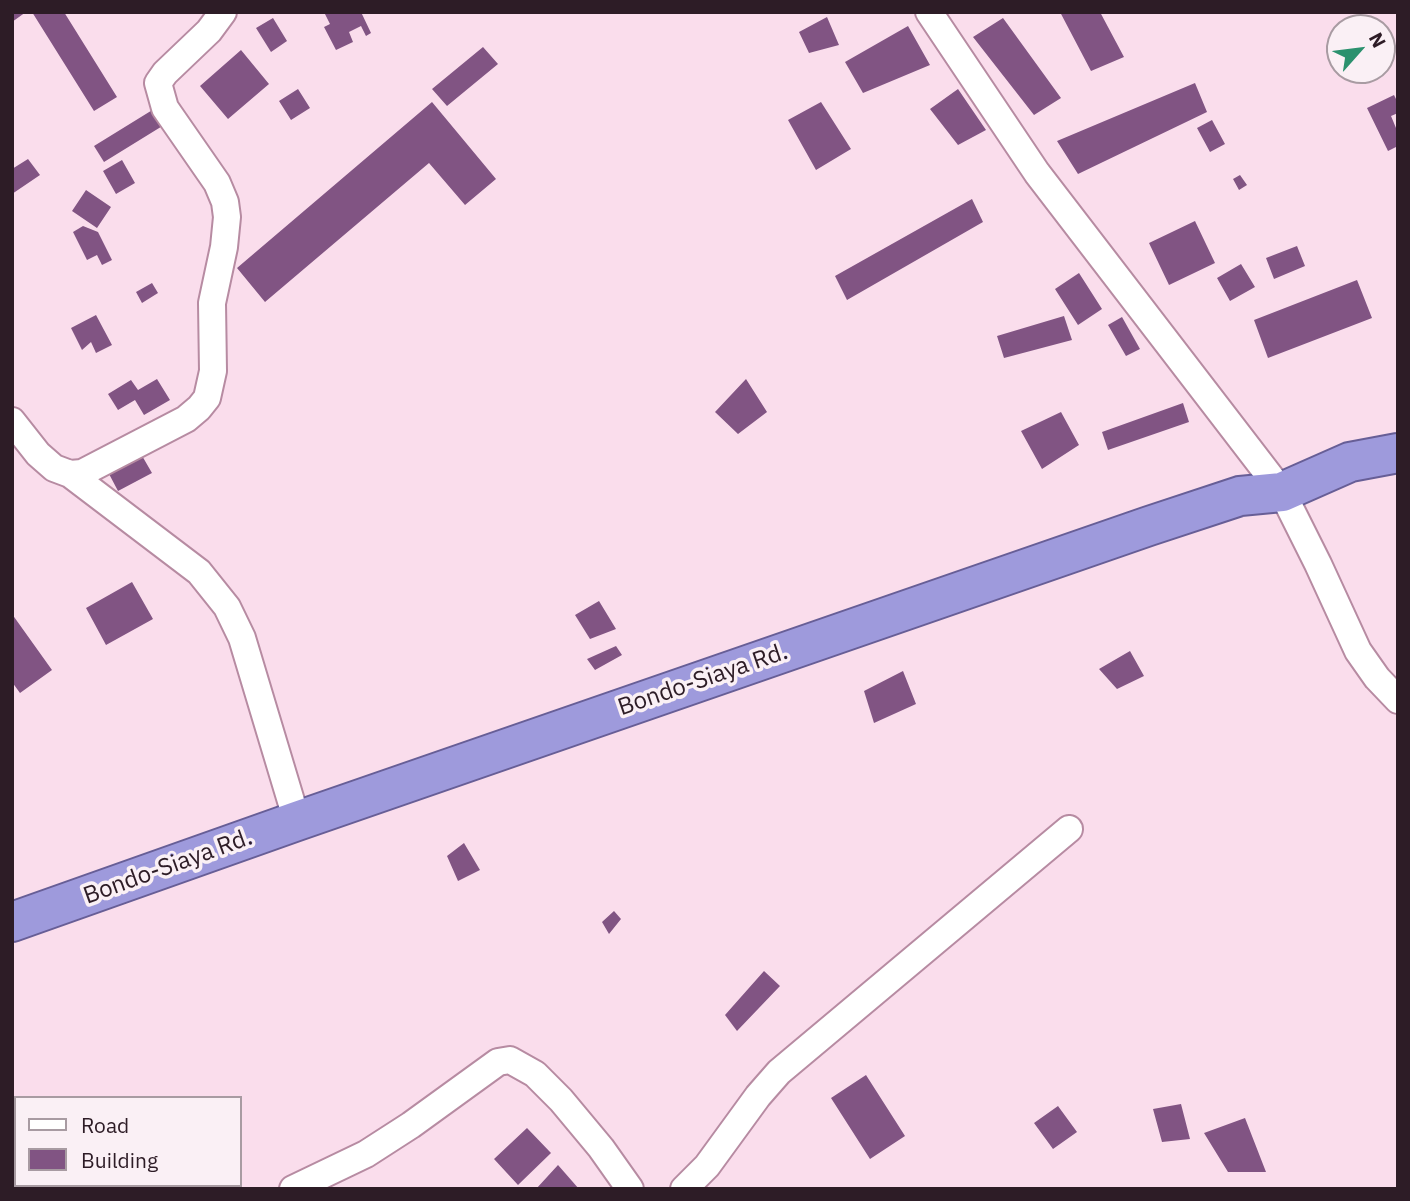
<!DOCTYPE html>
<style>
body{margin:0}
#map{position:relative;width:1410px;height:1201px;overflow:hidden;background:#faddec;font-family:"IBM Plex Sans",sans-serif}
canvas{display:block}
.frame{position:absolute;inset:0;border:14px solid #2d1c26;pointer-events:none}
.legend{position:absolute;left:14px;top:1096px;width:228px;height:91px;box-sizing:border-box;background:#faf0f5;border:2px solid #a89ba2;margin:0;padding:9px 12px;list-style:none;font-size:21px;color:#2d1c26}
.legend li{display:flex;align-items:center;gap:14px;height:35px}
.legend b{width:35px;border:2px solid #a89ba2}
.north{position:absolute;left:1326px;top:14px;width:70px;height:70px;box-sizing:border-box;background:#faf0f5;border:2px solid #a89ba2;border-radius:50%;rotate:62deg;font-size:19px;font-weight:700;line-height:28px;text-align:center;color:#2d1c26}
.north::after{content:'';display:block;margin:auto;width:24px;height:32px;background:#2b916e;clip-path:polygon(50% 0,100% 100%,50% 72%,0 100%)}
</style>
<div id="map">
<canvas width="1410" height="1201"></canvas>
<div class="frame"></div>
<ul class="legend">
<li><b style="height:9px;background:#fff"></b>Road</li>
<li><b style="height:19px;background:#815483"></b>Building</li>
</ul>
<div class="north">N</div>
</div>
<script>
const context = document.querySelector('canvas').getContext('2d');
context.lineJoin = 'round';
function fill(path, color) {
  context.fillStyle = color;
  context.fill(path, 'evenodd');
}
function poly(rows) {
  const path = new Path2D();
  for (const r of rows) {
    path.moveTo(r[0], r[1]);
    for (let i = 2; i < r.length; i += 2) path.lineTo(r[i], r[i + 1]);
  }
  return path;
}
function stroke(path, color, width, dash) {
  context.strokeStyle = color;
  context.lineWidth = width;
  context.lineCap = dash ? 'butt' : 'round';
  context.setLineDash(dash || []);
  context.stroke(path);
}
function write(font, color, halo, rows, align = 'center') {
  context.font = font + ' "IBM Plex Sans",sans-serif';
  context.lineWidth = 7;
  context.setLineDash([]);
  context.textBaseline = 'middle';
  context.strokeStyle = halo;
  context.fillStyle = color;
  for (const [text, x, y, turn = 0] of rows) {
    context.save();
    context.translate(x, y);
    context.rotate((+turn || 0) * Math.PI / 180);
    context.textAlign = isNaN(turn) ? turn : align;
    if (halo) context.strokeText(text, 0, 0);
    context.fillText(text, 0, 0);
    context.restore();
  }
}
fill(poly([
 [12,12,26,12,12,22],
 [32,12,64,12,117,97,94,111],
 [324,12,361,12,371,33,366,36,361,26,349,32,353,42,336,50,324,27,330,24],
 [1060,12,1100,12,1124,57,1091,71],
 [827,17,839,45,809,53,799,32],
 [273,18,287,41,271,52,256,28],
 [1003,18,1061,98,1034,115,973,37],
 [908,26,930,65,863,93,845,62],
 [483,47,498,64,447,106,432,89],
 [241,50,269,84,228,119,200,86],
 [1195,83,1207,112,1078,174,1057,141],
 [298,89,310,108,291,120,279,101],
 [958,89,986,130,958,145,930,109],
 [1394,95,1398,103,1398,113,1391,116,1396,128,1398,127,1398,146,1388,151,1367,108],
 [432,102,496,179,465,205,429,163,265,302,237,268],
 [821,102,851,149,816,170,788,120],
 [154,109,164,125,104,162,94,146],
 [1212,120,1225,144,1210,152,1197,128],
 [28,159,40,175,12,194,12,169],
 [122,160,135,183,116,194,103,171],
 [1240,175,1247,185,1239,190,1233,179],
 [86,190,111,207,97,228,72,211],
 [972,199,983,222,847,300,835,276],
 [1195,221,1215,263,1169,285,1149,243],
 [83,226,98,232,112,260,102,265,97,255,87,260,73,232],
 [1297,246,1305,266,1274,279,1266,258],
 [1241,264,1255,287,1230,301,1217,278],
 [1079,273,1102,309,1078,325,1055,289],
 [1357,280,1372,318,1268,358,1254,320],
 [152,283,158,293,142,303,136,292],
 [96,315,112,345,96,353,91,342,82,350,71,328],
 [1064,316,1072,340,1004,358,997,336],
 [1122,317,1140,349,1126,356,1108,325],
 [157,379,170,400,144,415,135,400,118,410,108,394,131,380,138,390],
 [746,379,767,412,738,434,715,412],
 [1183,403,1189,422,1108,450,1102,432],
 [1061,412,1079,445,1042,469,1021,431],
 [141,454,152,473,118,491,108,472],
 [132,582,153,619,106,645,86,608],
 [599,601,616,629,590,639,575,615],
 [12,614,52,670,20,693,12,682],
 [616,646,622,655,595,670,587,659],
 [1130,651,1144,676,1117,689,1099,669],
 [903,671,916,704,874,723,864,691],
 [464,843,480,870,458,881,447,856],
 [614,911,621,919,609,934,602,922],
 [764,971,780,986,737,1031,725,1015],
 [866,1075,905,1136,870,1159,831,1098],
 [1181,1104,1190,1139,1162,1142,1153,1109],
 [1058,1106,1077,1132,1053,1149,1034,1123],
 [1245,1118,1266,1172,1228,1172,1204,1133],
 [527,1128,551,1153,518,1185,494,1159],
 [558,1165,579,1189,536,1189],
 [127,1185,150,1185,152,1189,127,1189]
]), '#815483');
const minor = poly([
 [929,12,1037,173,1282,492,1318,564,1358,651,1377,678,1398,700],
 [12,421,38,454,54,468,70,474,82,473,186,419,199,408,207,398,213,371,212,303,224,247,227,217,225,202,217,183,165,108,158,83,165,73,209,31,223,12],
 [70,474,199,572,227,607,242,638,297,821],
 [293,1189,366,1154,411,1125,498,1062,510,1060,535,1074,561,1100,601,1148,630,1189],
 [684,1189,707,1166,758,1096,779,1072,1069,829]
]);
const trunk = poly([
 [12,922,297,821,1149,526,1240,496,1282,492,1350,462,1398,453]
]);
stroke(minor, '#b78ba2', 30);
stroke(trunk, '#675e96', 42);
stroke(minor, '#fff', 26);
stroke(trunk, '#9e9adc', 38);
write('24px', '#2d1c26', '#faf0f5', [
 ["Bondo-Siaya Rd.",703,680,-19],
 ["Bondo-Siaya Rd.",168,867,-20]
]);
</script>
